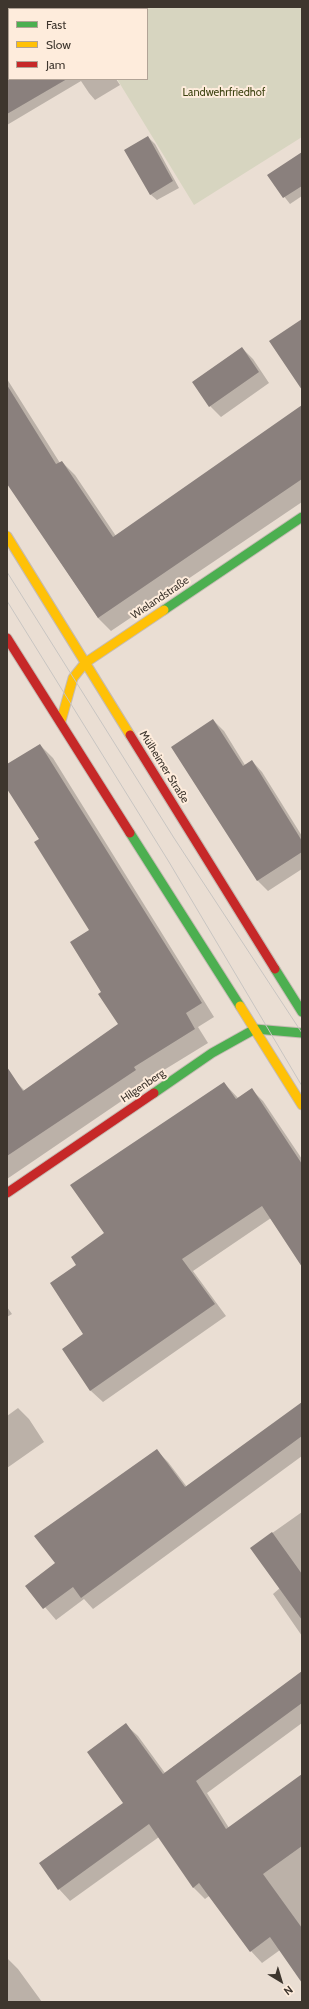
<!DOCTYPE html>
<meta charset="utf-8">
<style>
body{margin:0}
#map{position:relative;width:309px;height:2009px;overflow:hidden;background:#eaded3;font-family:Cabin,sans-serif}
canvas{display:block}
.frame{position:absolute;inset:0;border:8px solid #3e362e;pointer-events:none}
.legend{position:absolute;left:8px;top:8px;width:140px;height:72px;box-sizing:border-box;background:#feecdc;border:1px solid #b1a396;margin:0;padding:5px 7px;list-style:none;font-size:12px;color:#3e362e}
.legend li{display:flex;align-items:center;gap:8px;height:20px}
.legend b{width:20px;border:1px solid #b1a396}
.north{position:absolute;left:261px;top:1961px;width:40px;height:40px;-webkit-text-stroke:3px #feecdc;paint-order:stroke;rotate:142deg;font-size:11px;font-weight:700;line-height:16px;text-align:center;color:#3e362e}
.north::after{content:'';display:block;margin:auto;width:14px;height:18px;background:#3e362e;clip-path:polygon(50% 0,100% 100%,50% 72%,0 100%)}
</style>
<div id="map">
<canvas width="309" height="2009"></canvas>
<div class="frame"></div>
<ul class="legend">
<li><b style="height:5px;background:#4caf50"></b>Fast</li>
<li><b style="height:5px;background:#ffc107"></b>Slow</li>
<li><b style="height:5px;background:#c62828"></b>Jam</li>
</ul>
<div class="north">N</div>
</div>
<script>
const context = document.querySelector('canvas').getContext('2d');
context.lineJoin = 'round';
function fill(path, color) {
  context.fillStyle = color;
  context.fill(path, 'evenodd');
}
function poly(rows) {
  const path = new Path2D();
  for (const r of rows) {
    path.moveTo(r[0], r[1]);
    for (let i = 2; i < r.length; i += 2) path.lineTo(r[i], r[i + 1]);
  }
  return path;
}
function stroke(path, color, width, dash) {
  context.strokeStyle = color;
  context.lineWidth = width;
  context.lineCap = dash ? 'butt' : 'round';
  context.setLineDash(dash || []);
  context.stroke(path);
}
function write(font, color, halo, rows, align = 'center') {
  context.font = font + ' Cabin,sans-serif';
  context.lineWidth = 4;
  context.setLineDash([]);
  context.textBaseline = 'middle';
  context.strokeStyle = halo;
  context.fillStyle = color;
  for (const [text, x, y, turn = 0] of rows) {
    context.save();
    context.translate(x, y);
    context.rotate((+turn || 0) * Math.PI / 180);
    context.textAlign = isNaN(turn) ? turn : align;
    if (halo) context.strokeText(text, 0, 0);
    context.fillText(text, 0, 0);
    context.restore();
  }
}
fill(poly([
 [72,7,302,7,302,137,194,205,117,79,147,79,147,9,74,9]
]), '#d7d5c0');
fill(poly([
 [7,7,73,7,74,9,9,9,9,79,116,79,120,85,95,100,89,93,81,81,7,125],
 [148,137,155,144,179,188,157,200,150,194],
 [302,154,302,196,290,204,268,176],
 [242,348,253,359,269,383,221,417,210,406],
 [7,379,60,463,62,462,75,475,116,536,302,407,302,502,111,631,98,618,7,482],
 [213,720,224,731,245,765,252,761,262,772,302,836,302,869,268,891,258,881],
 [40,745,53,758,214,1017,198,1027,208,1043,146,1081,148,1083,7,1179,7,1090,17,1083,25,1091,119,1025,103,992,91,930,40,840,7,787,7,766],
 [224,1083,238,1098,251,1089,263,1101,302,1159,302,1265,271,1218,193,1271,226,1316,103,1402,91,1391,63,1349,84,1334,78,1266],
 [7,1307,12,1314,7,1317],
 [302,1403,302,1456,93,1609,84,1599,56,1620,27,1586,57,1564,157,1451,168,1462,187,1487],
 [18,1408,29,1419,44,1442,7,1468,7,1416],
 [302,1512,302,1636,273,1594,280,1588,251,1548],
 [302,1672,302,1723,207,1793,229,1828,302,1775,302,1981,280,1950,262,1963,251,1951,209,1896,205,1899,193,1887,159,1837,70,1901,59,1889,124,1803,126,1725,138,1736,165,1773],
 [7,1958,18,1969,42,2002,7,2002]
]), '#0003');
fill(poly([
 [7,79,67,79,7,114],
 [148,136,173,181,150,195,124,150],
 [302,152,302,186,283,198,267,175],
 [302,319,302,390,269,341],
 [242,347,259,372,209,407,192,382],
 [7,385,56,464,62,461,113,537,302,405,302,479,98,618,7,484],
 [213,719,243,766,252,760,302,841,302,852,257,881,171,747],
 [40,744,202,1003,186,1013,195,1029,134,1067,136,1070,7,1156,7,1067,23,1091,118,1024,98,994,101,992,70,942,89,930,34,842,39,839,7,789,7,764],
 [224,1082,236,1099,252,1088,302,1164,302,1267,262,1206,182,1259,215,1304,90,1391,62,1349,83,1334,50,1283,76,1265,71,1257,104,1233,70,1185],
 [302,1402,302,1436,81,1598,73,1587,43,1609,25,1586,55,1563,34,1536,157,1449,185,1487],
 [272,1532,302,1574,302,1620,250,1548],
 [302,1671,302,1703,196,1781,226,1829,302,1774,302,1846,263,1874,302,1928,302,1983,270,1937,250,1952,199,1883,193,1888,149,1824,58,1890,39,1863,123,1803,87,1752,126,1723,163,1774]
]), '#8a807d');
const fast = poly([
 [164,610,302,517],
 [130,833,240,1006],
 [275,969,302,1012],
 [154,1093,212,1053,255,1029,302,1033]
]);
const slow = poly([
 [7,536,130,735],
 [61,721,73,678,85,663,164,610],
 [240,1006,302,1105]
]);
const jam = poly([
 [7,638,130,833],
 [130,735,275,969],
 [7,1193,154,1093]
]);
stroke(fast, '#c5bbb3', 11);
stroke(slow, '#c5bbb3', 11);
stroke(jam, '#c5bbb3', 11);
stroke(fast, '#4caf50', 9);
stroke(slow, '#ffc107', 9);
stroke(jam, '#c62828', 9);
stroke(poly([
 [7,572,174,838,302,1033],
 [7,601,169,862,302,1086]
]), '#c8c5c2', 1);
write('11px', '#3e4311', '#feecdc', [
 ["Landwehrfriedhof",224,93]
]);
write('11px', '#3e362e', '#feecdc', [
 ["Wielandstraße",160,598,-34],
 ["Mülheimer Straße",164,767,58],
 ["Hilgenberg",143,1086,-34]
]);
</script>
